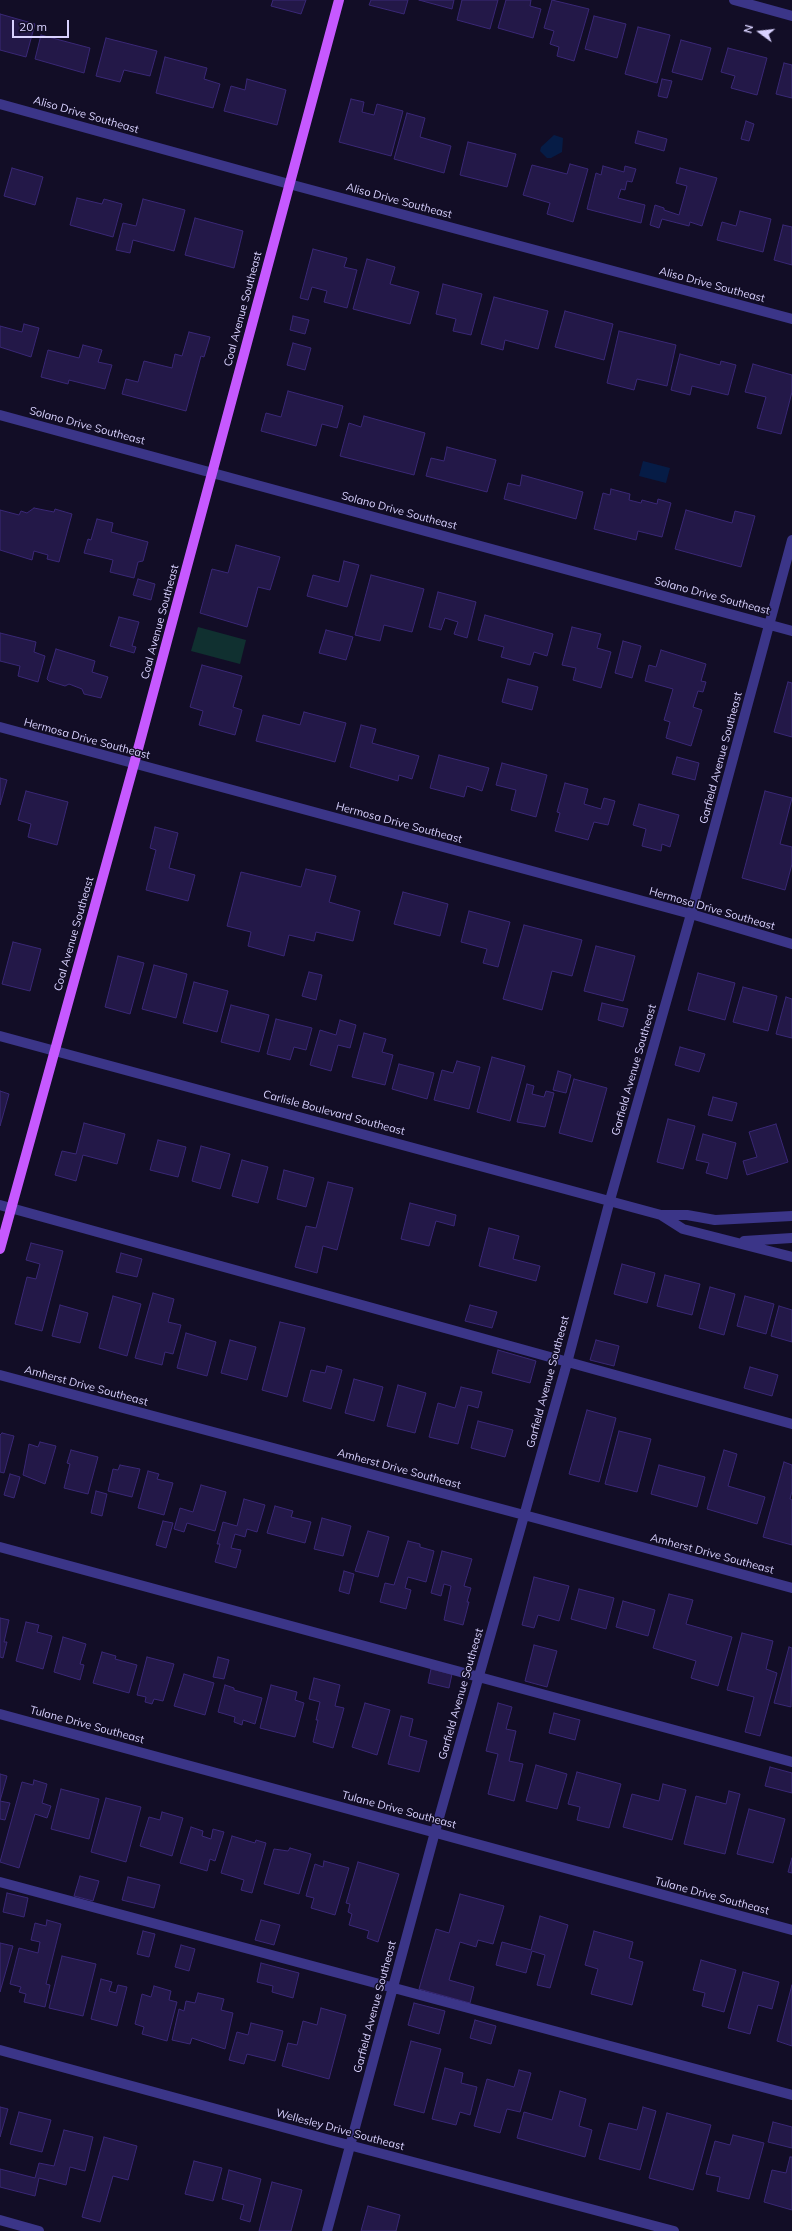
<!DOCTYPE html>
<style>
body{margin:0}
#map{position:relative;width:792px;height:2231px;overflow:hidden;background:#120d26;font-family:Mulish,sans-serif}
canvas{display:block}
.north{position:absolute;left:740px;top:12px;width:40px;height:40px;-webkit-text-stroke:3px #120d26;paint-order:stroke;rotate:285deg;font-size:11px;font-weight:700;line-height:16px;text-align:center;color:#d9d2ff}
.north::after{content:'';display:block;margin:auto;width:14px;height:18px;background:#d9d2ff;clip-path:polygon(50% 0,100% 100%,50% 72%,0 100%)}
.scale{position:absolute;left:12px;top:20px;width:57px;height:18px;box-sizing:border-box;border:2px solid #d9d2ff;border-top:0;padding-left:5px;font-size:12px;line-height:14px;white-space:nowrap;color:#d9d2ff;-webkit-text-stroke:3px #120d26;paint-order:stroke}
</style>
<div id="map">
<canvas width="792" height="2231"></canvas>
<div class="north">N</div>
<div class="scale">20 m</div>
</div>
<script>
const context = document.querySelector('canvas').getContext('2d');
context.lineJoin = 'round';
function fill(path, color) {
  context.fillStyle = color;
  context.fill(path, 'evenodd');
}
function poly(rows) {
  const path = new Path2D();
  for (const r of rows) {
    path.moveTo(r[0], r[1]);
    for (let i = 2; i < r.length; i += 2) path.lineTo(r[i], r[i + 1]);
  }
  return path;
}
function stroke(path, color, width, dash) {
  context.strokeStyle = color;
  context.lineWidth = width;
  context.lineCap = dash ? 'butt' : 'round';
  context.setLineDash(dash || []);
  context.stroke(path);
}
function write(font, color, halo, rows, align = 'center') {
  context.font = font + ' Mulish,sans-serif';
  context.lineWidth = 3;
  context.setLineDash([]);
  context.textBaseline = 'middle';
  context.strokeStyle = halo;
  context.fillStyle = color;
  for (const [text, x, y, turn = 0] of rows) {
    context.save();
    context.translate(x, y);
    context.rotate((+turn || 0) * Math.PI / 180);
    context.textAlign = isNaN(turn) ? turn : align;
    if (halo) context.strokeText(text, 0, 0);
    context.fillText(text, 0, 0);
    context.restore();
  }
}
fill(poly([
 [198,627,246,640,240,664,191,651]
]), '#103030');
fill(poly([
 [554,135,563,138,562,152,551,158,547,158,540,151,541,147],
 [643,461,670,468,666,483,639,476]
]), '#061c46');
const building = poly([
 [273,0,306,0,301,14,271,6,273,0],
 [371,0,408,0,404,14,369,5,371,0],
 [419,0,454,0,452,9,419,0],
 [462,0,498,0,490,29,457,20,462,0],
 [506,0,531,0,530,6,541,9,533,38,498,28,506,0],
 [552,0,589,9,574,61,557,56,559,47,550,44,554,31,544,28,552,0],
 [0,14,35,24,26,57,0,50,0,14],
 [594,16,626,24,617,58,585,49,594,16],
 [638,27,670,35,657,83,625,74,638,27],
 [41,35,90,48,84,73,35,59,41,35],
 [106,38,157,51,150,76,124,70,120,82,96,76,106,38],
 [681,40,711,48,702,80,672,72,681,40],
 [728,48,767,58,757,95,731,88,735,76,721,72,728,48],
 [165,57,207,68,204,79,220,84,213,108,156,93,165,57],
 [784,63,792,65,792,98,776,94,784,63],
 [247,79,286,90,277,125,224,111,231,86,245,90,247,79],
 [662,79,672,81,667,98,658,96,662,79],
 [351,99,364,102,362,112,374,115,377,104,403,111,391,156,339,142,351,99],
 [407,113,425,118,420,137,451,146,444,173,394,159,407,113],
 [746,121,754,124,749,141,741,139,746,121],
 [638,131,667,139,664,151,635,143,638,131],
 [468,142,516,154,507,187,460,175,468,142],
 [570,164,588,169,573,222,547,214,550,203,523,195,532,165,567,174,570,164],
 [603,166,624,172,625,166,636,169,632,182,627,181,625,190,621,189,618,198,645,205,641,223,587,209,596,173,601,175,603,166],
 [12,168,43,177,35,205,4,196,12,168],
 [680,168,717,178,702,226,690,222,689,226,662,219,659,228,650,225,655,205,664,208,664,210,679,215,687,186,676,183,680,168],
 [77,198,102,204,104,199,122,204,113,237,70,225,77,198],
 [143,199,185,210,174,251,133,240,130,253,116,250,123,223,136,226,143,199],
 [740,211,771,219,763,252,717,240,722,222,736,226,740,211],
 [195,218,243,231,234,268,185,255,195,218],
 [783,225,792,227,792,265,774,260,783,225],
 [313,249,347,258,344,267,357,270,347,308,324,302,327,291,312,287,308,300,300,298,313,249],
 [367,259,395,267,390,284,419,292,410,324,353,309,367,259],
 [443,284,482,294,471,335,453,331,456,319,436,314,443,284],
 [494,297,548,311,538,349,505,340,503,350,481,344,494,297],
 [565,311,613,324,604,360,555,347,565,311],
 [293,316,309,320,305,334,290,330,293,316],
 [24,324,39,328,31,357,0,347,0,326,22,332,24,324],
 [619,331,676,345,667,386,637,379,634,390,607,383,619,331],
 [189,332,210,337,204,357,201,356,186,411,122,394,126,379,138,382,144,361,172,368,175,354,182,356,189,332],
 [293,343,311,348,305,370,287,365,293,343],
 [83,345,102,350,98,362,112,365,105,389,69,380,68,384,41,377,48,350,79,358,83,345],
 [680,354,720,365,721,361,736,365,728,395,692,386,690,395,671,390,680,354],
 [753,364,792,375,792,392,781,434,757,428,766,397,745,392,753,364],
 [288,391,343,406,337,428,322,424,316,446,261,431,266,413,281,417,288,391],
 [364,416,425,433,414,475,340,456,349,423,361,427,364,416],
 [447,447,496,460,487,492,426,476,431,458,444,461,447,447],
 [522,475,583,492,576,519,504,499,508,483,520,486,522,475],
 [611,489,630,494,629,500,641,503,642,500,657,504,658,499,671,503,662,537,638,531,636,540,594,529,603,493,610,495,611,489],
 [34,508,54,512,55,509,72,514,59,562,47,559,48,555,34,551,32,560,0,550,0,510,19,515,21,511,27,513,34,508],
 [686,510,732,523,735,511,755,516,741,567,675,549,686,510],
 [97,519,113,523,111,532,148,542,143,561,138,562,134,578,110,572,113,560,84,553,88,539,91,540,97,519],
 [236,545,280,557,270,590,258,587,247,627,200,613,212,569,228,573,236,545],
 [344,561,359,565,347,607,307,596,313,575,339,582,344,561],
 [371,575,424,589,412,632,384,625,380,641,355,635,371,575],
 [138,579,155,584,151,600,133,595,138,579],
 [438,592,476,602,467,638,454,634,458,622,445,618,441,630,429,627,438,592],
 [485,615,553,634,547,656,534,652,530,665,501,657,504,647,478,640,485,615],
 [119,617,139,622,132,646,136,647,134,653,110,646,119,617],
 [572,627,601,634,597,648,611,652,601,688,573,680,576,668,562,665,572,627],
 [326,630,353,637,346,660,319,653,326,630],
 [0,633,36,642,34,652,45,656,38,682,18,676,20,666,0,661,0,633],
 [623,641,641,646,632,678,615,673,623,641],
 [56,649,95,661,92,672,108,677,101,698,84,694,82,689,69,684,65,686,49,681,47,679,56,649],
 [661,650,706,664,701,681,706,682,703,692,698,691,693,707,702,710,691,746,666,738,670,722,664,720,673,689,645,681,649,665,656,667,661,650],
 [202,665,242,676,233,707,242,710,235,735,199,725,203,711,190,707,202,665],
 [508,679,538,687,532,710,502,702,508,679],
 [788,682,792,683,792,737,774,732,788,682],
 [304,712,346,723,335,762,256,741,263,715,300,725,304,712],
 [361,725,376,729,372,743,419,756,412,779,399,775,398,781,350,767,361,725],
 [439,755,489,768,482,791,467,786,464,797,430,788,439,755],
 [677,757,699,763,695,780,672,774,677,757],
 [502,763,547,775,536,817,511,810,516,790,496,785,502,763],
 [0,778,7,780,0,805,0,778],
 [565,783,588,789,584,804,601,809,604,798,615,801,608,825,594,822,588,840,555,831,560,813,557,812,565,783],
 [26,791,68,802,57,845,28,837,31,824,18,820,26,791],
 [765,791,792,798,780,844,792,847,792,864,785,890,742,878,765,791],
 [639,804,679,815,670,847,662,844,661,851,642,846,646,829,633,825,639,804],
 [155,827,178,833,169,868,195,875,188,901,146,890,156,850,150,848,155,827],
 [306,869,336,876,329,902,360,911,353,941,316,932,314,941,289,935,284,956,248,946,251,932,227,926,241,872,301,887,306,869],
 [403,892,448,904,440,936,394,924,403,892],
 [469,911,510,922,498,967,483,963,487,949,461,942,469,911],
 [524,925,582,940,572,976,552,971,542,1010,503,999,524,925],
 [13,942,41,949,30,991,2,984,13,942],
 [596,946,635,956,623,1001,584,991,596,946],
 [118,956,144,963,130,1014,105,1007,118,956],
 [154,965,187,974,176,1018,142,1009,154,965],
 [309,972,322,975,316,1000,302,996,309,972],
 [698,973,735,983,725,1020,688,1010,698,973],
 [194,982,228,991,217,1032,183,1023,194,982],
 [743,987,777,996,768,1031,733,1022,743,987],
 [786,997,792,999,792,1038,776,1034,786,997],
 [602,1003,628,1009,623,1027,598,1020,602,1003],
 [231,1005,269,1015,259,1052,221,1042,231,1005],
 [276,1019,312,1028,306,1050,294,1047,290,1060,267,1054,276,1019],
 [340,1020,356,1025,350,1048,338,1045,331,1071,310,1065,320,1030,336,1035,340,1020],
 [364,1033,386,1039,382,1052,393,1055,385,1085,352,1077,364,1033],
 [680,1047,705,1054,699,1072,675,1065,680,1047],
 [492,1057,525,1066,510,1121,477,1112,492,1057],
 [457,1061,480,1067,469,1109,434,1100,442,1070,453,1073,457,1061],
 [399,1064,434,1073,427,1099,392,1089,399,1064],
 [558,1071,571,1075,566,1093,553,1090,558,1071],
 [574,1079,607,1088,592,1142,559,1133,574,1079],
 [527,1084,534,1086,532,1094,544,1097,546,1091,554,1093,545,1127,517,1122,527,1084],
 [0,1091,9,1094,0,1126,0,1091],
 [713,1097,737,1103,732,1121,708,1115,713,1097],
 [668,1119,695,1126,683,1169,657,1162,668,1119],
 [84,1123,125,1134,117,1164,83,1155,76,1181,55,1175,62,1151,76,1154,84,1123],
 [776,1124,788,1162,747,1175,743,1161,757,1157,749,1132,776,1124],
 [703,1134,736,1143,727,1179,706,1173,709,1163,696,1160,703,1134],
 [158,1140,186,1147,178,1177,150,1170,158,1140],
 [201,1146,230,1154,220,1189,192,1181,201,1146],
 [242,1160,268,1167,258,1203,232,1196,242,1160],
 [284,1170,314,1178,306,1207,277,1199,284,1170],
 [328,1182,353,1188,337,1250,323,1246,317,1273,295,1267,306,1226,316,1228,328,1182],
 [410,1203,456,1215,454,1226,436,1221,429,1246,401,1239,410,1203],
 [489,1228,519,1236,513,1259,540,1266,536,1281,479,1266,489,1228],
 [31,1243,63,1251,42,1331,15,1324,27,1277,36,1279,40,1264,26,1260,31,1243],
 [121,1253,142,1259,137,1277,116,1272,121,1253],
 [622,1264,655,1273,647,1303,614,1294,622,1264],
 [665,1275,700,1284,692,1315,657,1306,665,1275],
 [710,1287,735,1294,724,1335,699,1328,710,1287],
 [153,1293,174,1299,168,1322,181,1325,173,1354,165,1352,162,1365,135,1358,153,1293],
 [113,1296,141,1304,127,1356,99,1348,113,1296],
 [745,1296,774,1304,766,1334,737,1326,745,1296],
 [60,1305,88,1313,80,1343,52,1336,60,1305],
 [470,1305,497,1312,492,1328,465,1321,470,1305],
 [779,1306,792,1310,792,1342,771,1336,779,1306],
 [280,1322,305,1328,287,1397,262,1390,280,1322],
 [186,1333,216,1342,207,1376,177,1368,186,1333],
 [230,1340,256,1347,247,1380,221,1373,230,1340],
 [596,1340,619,1346,614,1366,590,1360,596,1340],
 [498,1350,536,1361,530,1383,492,1373,498,1350],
 [327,1366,342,1370,331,1409,303,1401,311,1370,325,1373,327,1366],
 [750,1367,778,1375,772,1396,744,1388,750,1367],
 [354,1379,383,1387,374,1421,345,1413,354,1379],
 [398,1385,426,1393,415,1433,387,1426,398,1385],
 [461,1387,482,1392,478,1408,468,1405,458,1444,429,1437,438,1403,455,1408,461,1387],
 [587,1410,616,1418,599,1482,569,1474,587,1410],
 [478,1421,513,1430,505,1457,471,1448,478,1421],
 [619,1431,651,1439,637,1492,605,1484,619,1431],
 [2,1433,14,1436,4,1473,0,1472,0,1435,2,1433],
 [40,1442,56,1446,45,1484,23,1475,29,1444,38,1447,40,1442],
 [71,1450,98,1457,88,1494,64,1488,70,1464,67,1463,71,1450],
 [724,1450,737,1454,728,1486,765,1497,757,1524,707,1509,724,1450],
 [784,1462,792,1465,792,1491,790,1499,792,1500,792,1545,763,1537,784,1462],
 [120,1465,140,1469,132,1497,108,1491,113,1469,118,1470,120,1465],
 [659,1465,705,1477,697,1507,651,1494,659,1465],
 [148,1471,159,1474,157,1479,173,1483,164,1515,138,1508,148,1471],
 [10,1474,20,1477,14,1498,4,1495,10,1474],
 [201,1485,226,1492,215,1531,187,1523,184,1532,174,1529,180,1508,193,1512,201,1485],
 [96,1491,107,1494,102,1516,91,1513,96,1491],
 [244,1499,265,1505,257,1532,247,1529,245,1537,235,1534,231,1548,241,1550,236,1568,215,1562,220,1544,217,1544,223,1522,237,1526,244,1499],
 [275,1506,293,1511,291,1517,311,1522,305,1543,267,1533,275,1506],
 [322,1518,351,1526,343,1556,314,1549,322,1518],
 [163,1521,173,1523,166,1548,156,1545,163,1521],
 [368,1531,389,1537,378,1577,355,1571,368,1531],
 [408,1541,420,1544,420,1547,434,1551,426,1582,408,1577,405,1588,411,1590,406,1609,380,1602,385,1583,394,1585,408,1541],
 [442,1551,472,1559,464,1586,471,1588,467,1602,469,1602,463,1625,444,1620,451,1586,444,1584,441,1596,431,1593,442,1551],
 [344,1571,354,1574,349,1594,339,1591,344,1571],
 [534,1577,569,1586,559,1621,538,1615,534,1628,522,1625,534,1577],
 [579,1589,614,1598,606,1629,571,1619,579,1589],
 [669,1594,693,1600,686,1624,732,1637,718,1686,691,1678,696,1661,653,1648,669,1594],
 [623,1601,655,1610,648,1636,616,1627,623,1601],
 [0,1618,9,1620,4,1642,7,1642,3,1658,0,1657,0,1618],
 [26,1622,39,1625,37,1632,52,1636,43,1669,16,1661,26,1622],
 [742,1633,773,1641,766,1669,777,1673,760,1736,745,1732,754,1697,727,1690,742,1633],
 [63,1637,86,1644,80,1664,84,1665,80,1680,54,1672,63,1637],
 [534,1645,557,1651,547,1687,525,1681,534,1645],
 [789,1647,792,1648,791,1707,774,1703,789,1647],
 [102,1652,116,1656,115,1659,137,1665,129,1693,93,1683,102,1652],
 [147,1657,174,1664,163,1701,154,1699,152,1704,145,1702,146,1697,137,1695,147,1657],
 [218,1657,229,1660,224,1679,213,1677,218,1657],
 [431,1669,452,1674,449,1688,428,1683,431,1669],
 [184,1674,214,1683,205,1715,174,1706,184,1674],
 [314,1678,340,1685,335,1706,344,1708,333,1748,313,1742,318,1720,316,1720,320,1702,309,1699,314,1678],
 [225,1685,234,1688,234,1690,262,1698,255,1724,243,1720,242,1725,234,1722,235,1717,218,1712,225,1685],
 [271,1685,297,1692,295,1700,304,1703,295,1737,260,1728,271,1685],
 [365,1703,390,1710,377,1755,352,1747,365,1703],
 [498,1703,512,1707,506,1729,516,1731,509,1761,523,1764,514,1801,488,1794,498,1754,486,1751,498,1703],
 [554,1713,580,1720,575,1740,549,1733,554,1713],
 [401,1716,413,1719,409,1736,427,1741,419,1772,388,1764,401,1716],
 [536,1765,567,1774,557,1809,526,1801,536,1765],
 [770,1767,792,1773,792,1793,765,1786,770,1767],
 [577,1772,621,1784,609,1828,577,1820,580,1807,568,1804,577,1772],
 [0,1774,7,1776,0,1801,10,1803,5,1820,0,1819,0,1774],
 [34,1780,47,1784,42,1803,51,1806,47,1818,35,1814,19,1868,0,1862,22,1782,33,1785,34,1780],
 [663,1784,686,1790,672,1840,623,1827,632,1794,659,1801,663,1784],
 [61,1789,99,1799,89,1839,51,1829,61,1789],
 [729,1791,740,1794,725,1854,684,1844,696,1796,726,1804,729,1791],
 [106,1798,141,1807,126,1862,91,1852,106,1798],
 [749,1809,785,1819,773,1863,737,1854,749,1809],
 [162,1812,183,1818,172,1856,140,1846,149,1817,160,1820,162,1812],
 [191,1827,203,1831,202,1836,211,1839,213,1829,224,1832,215,1861,210,1859,207,1871,180,1863,191,1827],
 [232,1836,255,1843,256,1840,266,1843,252,1893,241,1890,244,1880,221,1873,232,1836],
 [290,1848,311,1854,299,1894,264,1884,274,1849,288,1851,290,1848],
 [792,1858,792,1873,788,1872,792,1858],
 [324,1861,349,1868,335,1915,311,1908,314,1898,306,1896,315,1864,323,1867,324,1861],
 [358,1862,399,1874,378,1942,367,1938,369,1931,349,1925,352,1914,348,1912,350,1904,346,1903,358,1862],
 [80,1876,99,1881,93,1901,74,1896,80,1876],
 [128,1877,160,1885,154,1908,122,1900,128,1877],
 [7,1893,28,1898,24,1917,3,1912,7,1893],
 [460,1894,504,1906,493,1944,478,1940,476,1947,460,1942,449,1980,474,1987,470,2003,419,1989,436,1929,449,1933,460,1894],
 [540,1916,568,1925,550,1988,537,1985,545,1955,532,1951,526,1973,496,1965,502,1942,531,1950,540,1916],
 [47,1920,61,1924,46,1984,50,1985,45,2007,24,2002,26,1994,19,1992,21,1987,10,1984,19,1948,38,1953,40,1942,31,1940,35,1923,46,1926,47,1920],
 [261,1920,280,1925,274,1945,255,1940,261,1920],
 [143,1931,155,1934,149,1957,137,1954,143,1931],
 [594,1931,633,1942,629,1958,643,1962,632,2005,591,1994,598,1969,585,1965,594,1931],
 [0,1943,13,1946,0,1992,0,1943],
 [181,1945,195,1949,189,1971,175,1967,181,1945],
 [62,1956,96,1964,83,2016,49,2008,62,1956],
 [701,1960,736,1970,724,2012,702,2006,705,1993,693,1990,701,1960],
 [261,1963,299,1973,293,1998,272,1992,273,1986,257,1982,261,1963],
 [743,1972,779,1982,772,2009,758,2005,750,2034,728,2028,743,1972],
 [101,1979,112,1982,109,1991,116,1993,118,1985,127,1987,117,2026,91,2019,101,1979],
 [792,1985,792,2046,777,2041,792,1985],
 [154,1986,171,1991,169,2000,177,2002,167,2041,142,2034,144,2027,135,2024,142,1994,151,1997,154,1986],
 [198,1993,224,1999,221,2010,233,2013,225,2049,192,2038,190,2044,172,2040,179,2009,184,2011,186,2001,195,2003,198,1993],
 [414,2003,445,2011,439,2034,408,2025,414,2003],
 [321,2008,346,2015,329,2079,282,2066,288,2043,297,2045,303,2021,317,2025,321,2008],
 [475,2020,496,2026,491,2044,470,2038,475,2020],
 [251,2023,283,2031,275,2061,247,2054,244,2064,229,2060,237,2032,248,2035,251,2023],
 [411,2041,441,2049,424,2113,394,2105,411,2041],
 [445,2068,463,2073,461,2083,477,2087,470,2115,460,2112,456,2125,432,2119,445,2068],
 [519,2070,531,2073,520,2112,507,2109,500,2133,474,2126,487,2079,514,2087,519,2070],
 [560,2091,586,2099,579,2126,592,2130,585,2157,517,2138,524,2112,552,2120,560,2091],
 [0,2107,8,2109,0,2137,0,2107],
 [643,2107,656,2111,640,2170,599,2159,609,2123,637,2130,643,2107],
 [19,2112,51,2120,42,2152,10,2144,19,2112],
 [667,2113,711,2125,693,2190,649,2178,667,2113],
 [773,2122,792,2127,792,2148,768,2142,773,2122],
 [64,2130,93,2137,85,2171,70,2167,66,2185,39,2178,35,2196,0,2187,0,2169,35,2178,39,2163,54,2166,64,2130],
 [733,2135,764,2143,749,2199,717,2191,720,2177,706,2174,715,2141,730,2145,733,2135],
 [104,2137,137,2146,128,2180,113,2176,100,2222,82,2217,104,2137],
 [790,2157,792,2157,792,2210,764,2202,772,2170,786,2173,790,2157],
 [194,2161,222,2168,213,2201,185,2194,194,2161],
 [229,2170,261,2179,250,2222,240,2219,244,2205,222,2199,229,2170],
 [272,2182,302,2190,291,2231,259,2231,272,2182],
 [368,2206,400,2215,396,2231,361,2231,368,2206]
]);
fill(building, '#231848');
stroke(building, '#3a2876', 1);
stroke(poly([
 [734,0,792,16],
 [0,104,289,184,792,319],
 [0,415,792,631],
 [0,727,691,914,792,944],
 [0,1036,661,1215,687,1215,715,1220,792,1216],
 [0,1205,792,1424],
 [661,1215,683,1229,792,1257],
 [744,1241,792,1238],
 [0,1375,539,1519,792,1588],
 [0,1547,792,1762],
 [0,1714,792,1930],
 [0,1882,792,2095],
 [0,2050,330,2140,674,2231],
 [0,2220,39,2231],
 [327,2231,435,1832,567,1363,610,1200,691,914,792,540]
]), '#3b3588', 10);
stroke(poly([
 [0,1249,134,764,339,0]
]), '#c659ff', 10);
write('11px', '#d9d2ff', '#120d26', [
 ["Aliso Drive Southeast",86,115,16],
 ["Aliso Drive Southeast",399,201,15],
 ["Aliso Drive Southeast",712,285,15],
 ["Coal Avenue Southeast",243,309,-75],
 ["Solano Drive Southeast",87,426,15],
 ["Solano Drive Southeast",399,511,15],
 ["Solano Drive Southeast",712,596,15],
 ["Coal Avenue Southeast",160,622,-75],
 ["Hermosa Drive Southeast",87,739,15],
 ["Garfield Avenue Southeast",721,758,-75],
 ["Hermosa Drive Southeast",399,823,15],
 ["Hermosa Drive Southeast",712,909,16],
 ["Coal Avenue Southeast",74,934,-74],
 ["Garfield Avenue Southeast",634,1070,-74],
 ["Carlisle Boulevard Southeast",334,1113,15],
 ["Garfield Avenue Southeast",548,1382,-75],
 ["Amherst Drive Southeast",86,1386,15],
 ["Amherst Drive Southeast",399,1469,15],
 ["Amherst Drive Southeast",712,1554,15],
 ["Garfield Avenue Southeast",461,1694,-74],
 ["Tulane Drive Southeast",87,1725,15],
 ["Tulane Drive Southeast",399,1810,15],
 ["Tulane Drive Southeast",712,1896,15],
 ["Garfield Avenue Southeast",375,2007,-75],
 ["Wellesley Drive Southeast",340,2130,15]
]);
</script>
